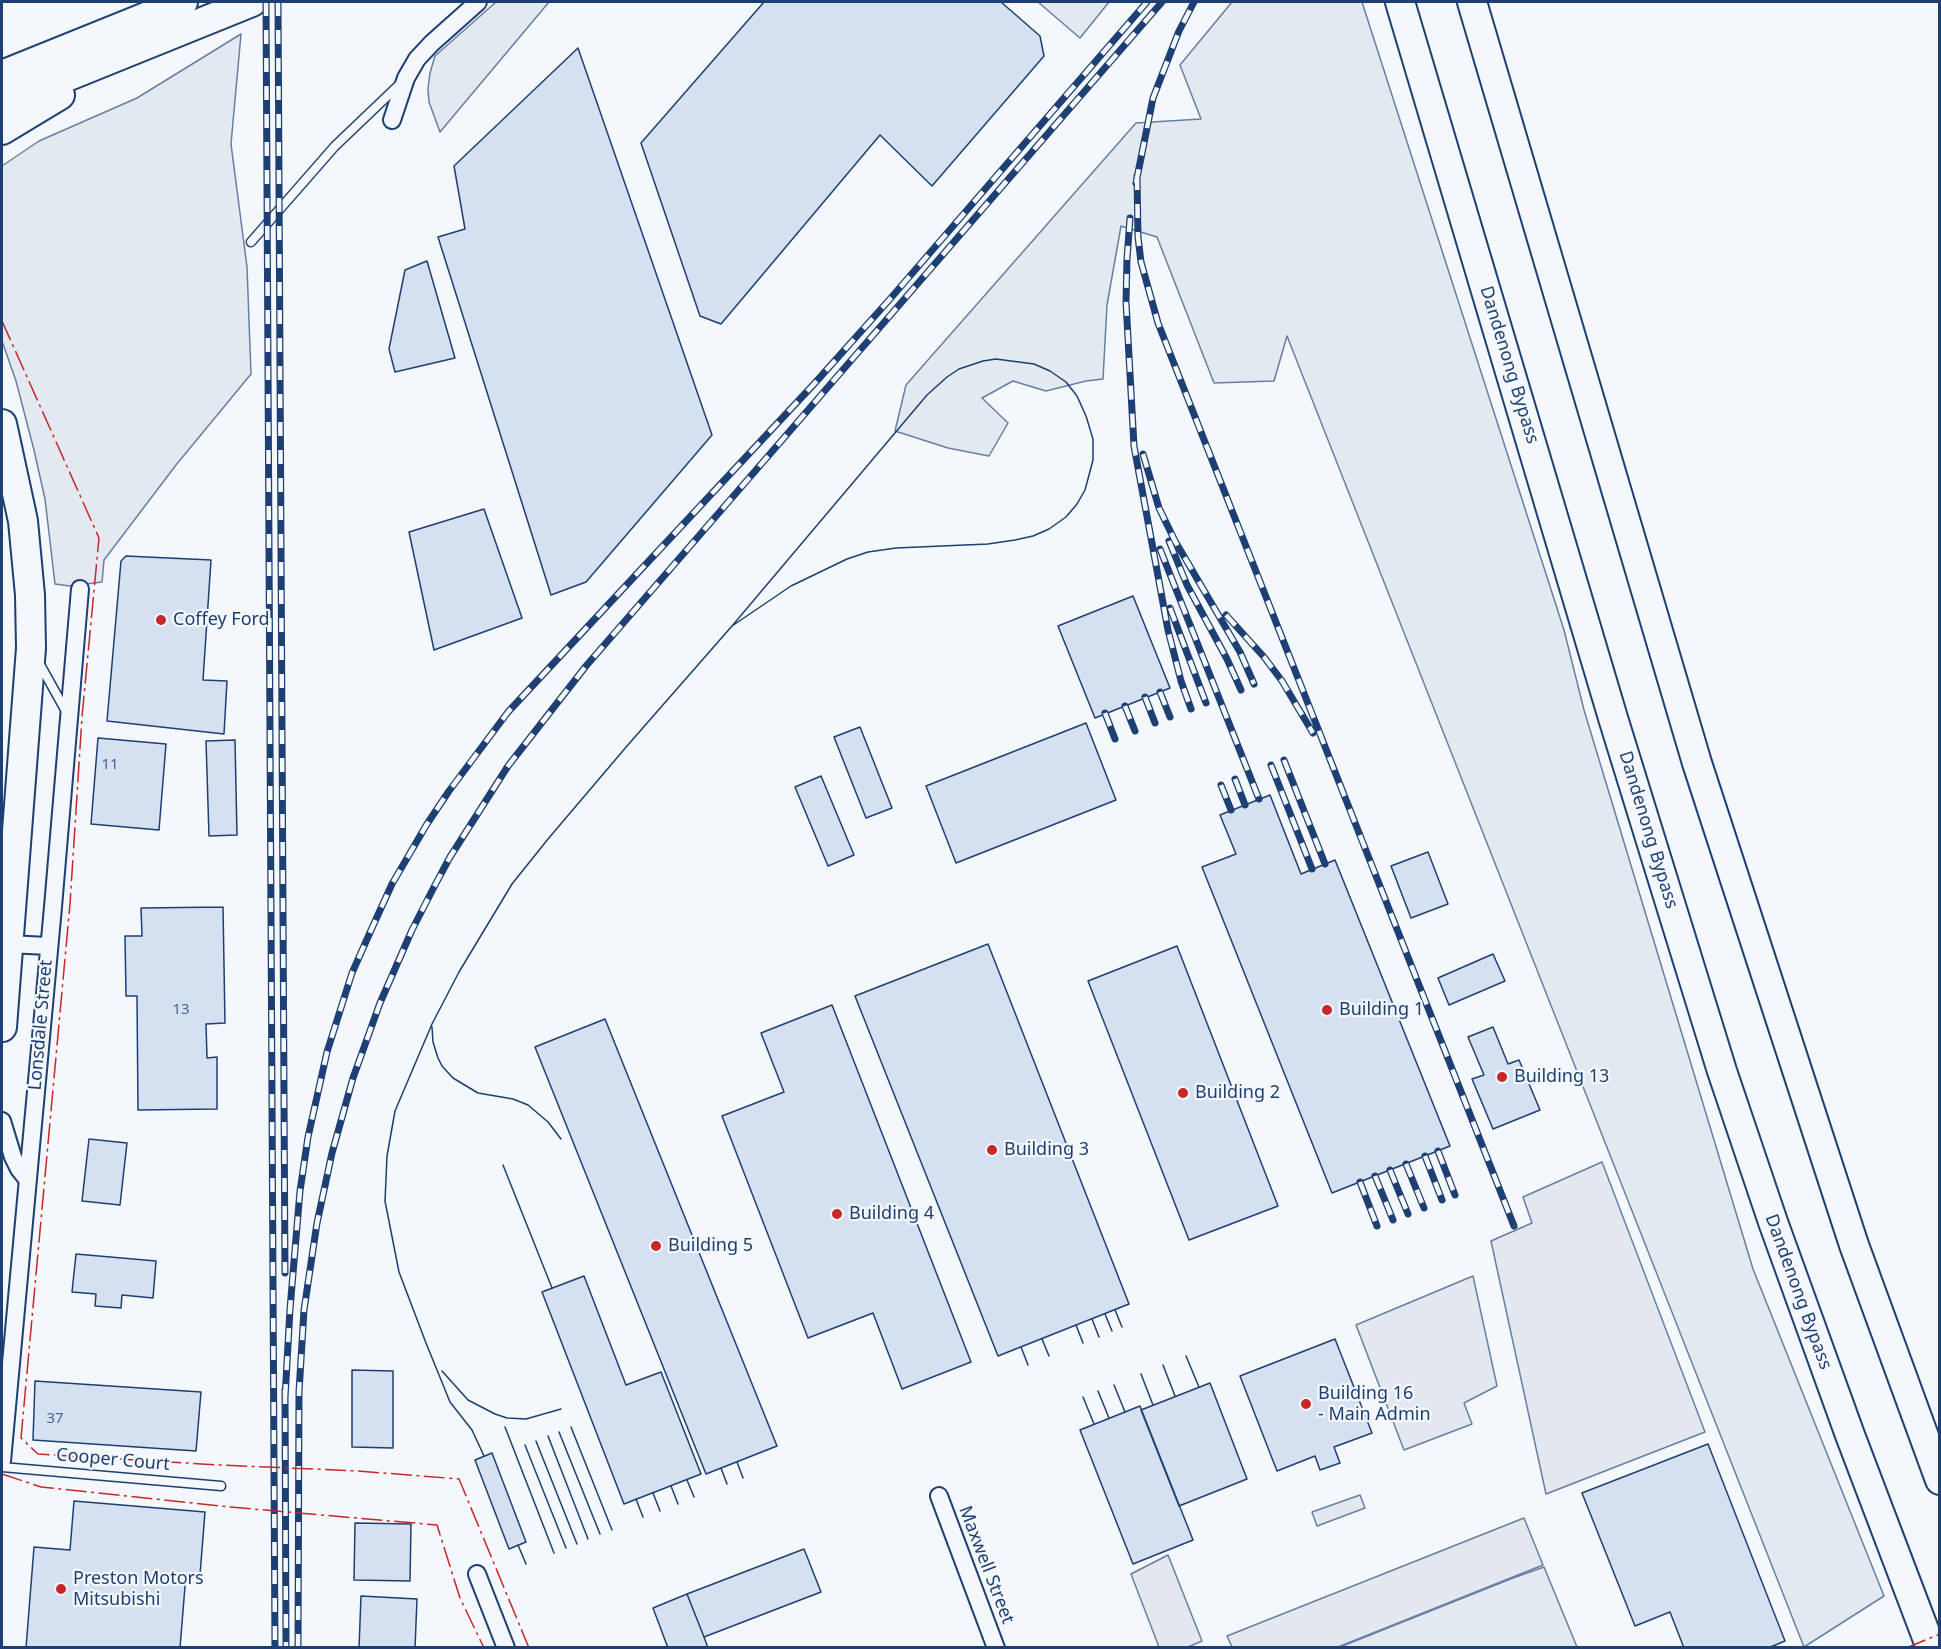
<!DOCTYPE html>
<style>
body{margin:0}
#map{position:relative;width:1941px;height:1649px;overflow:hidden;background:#f4f7fb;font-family:"Noto Sans",sans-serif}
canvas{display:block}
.frame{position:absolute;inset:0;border:3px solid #1d3f73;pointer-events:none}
</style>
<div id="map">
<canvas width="1941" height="1649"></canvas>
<div class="frame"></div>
</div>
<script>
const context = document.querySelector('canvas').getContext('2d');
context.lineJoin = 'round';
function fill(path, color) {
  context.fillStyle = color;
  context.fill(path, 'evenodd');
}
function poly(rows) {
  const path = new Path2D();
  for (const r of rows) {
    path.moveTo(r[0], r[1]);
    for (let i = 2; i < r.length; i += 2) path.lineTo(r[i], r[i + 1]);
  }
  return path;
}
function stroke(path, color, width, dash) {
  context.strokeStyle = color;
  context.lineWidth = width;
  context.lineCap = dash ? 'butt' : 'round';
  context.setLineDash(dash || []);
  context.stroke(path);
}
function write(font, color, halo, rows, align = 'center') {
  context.font = font + ' "Noto Sans",sans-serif';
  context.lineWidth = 4.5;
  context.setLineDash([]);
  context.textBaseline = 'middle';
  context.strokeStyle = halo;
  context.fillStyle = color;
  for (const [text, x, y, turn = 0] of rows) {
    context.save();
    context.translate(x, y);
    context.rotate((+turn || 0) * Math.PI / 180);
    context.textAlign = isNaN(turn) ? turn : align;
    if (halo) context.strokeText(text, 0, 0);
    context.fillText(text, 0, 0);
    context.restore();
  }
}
const green = poly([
 [496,2,549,2,440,132,429,102,428,89,430,73,435,56,496,2],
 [1038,2,1109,2,1080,38,1038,2],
 [1232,2,1362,2,1564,630,1584,710,1753,1269,1884,1596,1804,1647,1287,336,1274,381,1214,383,1157,237,1121,226,1107,305,1103,379,1086,381,1046,391,1013,381,982,398,1008,423,989,456,948,448,895,431,906,385,1136,123,1201,119,1180,65,1232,2],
 [241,34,231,144,247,267,251,374,176,465,104,560,102,582,70,586,55,584,45,499,34,450,16,381,2,341,2,166,39,141,137,98,241,34],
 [1544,1567,1577,1647,1340,1647,1513,1578,1544,1567]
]);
fill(green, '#e3e9f0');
stroke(green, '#687fa3', 1.5);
const parking = poly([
 [1602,1162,1705,1432,1546,1494,1491,1241,1532,1223,1523,1197,1602,1162],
 [1473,1276,1497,1386,1464,1403,1472,1424,1404,1450,1356,1325,1473,1276],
 [1360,1495,1365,1508,1317,1526,1312,1512,1360,1495],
 [1524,1518,1543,1565,1338,1647,1232,1647,1227,1636,1524,1518],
 [1168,1555,1202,1641,1188,1647,1159,1647,1131,1574,1168,1555]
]);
fill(parking, '#e3e8f0');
stroke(parking, '#687fa3', 1.5);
const building = poly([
 [764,2,1001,2,1040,36,1044,56,932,186,880,135,721,324,700,316,641,143,764,2],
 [578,48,712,435,586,582,551,595,438,237,465,229,454,166,578,48],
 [427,261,455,358,395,372,389,349,405,270,427,261],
 [484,509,522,618,434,650,409,532,484,509],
 [126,556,211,560,203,680,227,681,224,734,107,721,121,561,126,556],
 [1133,596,1170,688,1095,718,1058,626,1133,596],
 [1086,723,1116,800,956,863,926,786,1086,723],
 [860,727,892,808,866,818,834,737,860,727],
 [98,738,166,744,159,830,91,824,98,738],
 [235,740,237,835,209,836,206,741,235,740],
 [821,776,854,855,828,866,795,787,821,776],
 [1270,795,1301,874,1335,860,1450,1146,1332,1193,1202,867,1236,854,1220,815,1270,795],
 [1428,852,1448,904,1411,918,1391,866,1428,852],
 [223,907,225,1023,206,1024,207,1058,217,1057,217,1109,138,1110,137,996,126,996,125,936,142,936,141,908,223,907],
 [988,944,1129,1304,998,1356,855,996,988,944],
 [1177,946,1278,1206,1189,1240,1088,981,1177,946],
 [1493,954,1505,981,1449,1005,1438,978,1493,954],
 [832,1005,971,1362,902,1389,873,1313,808,1338,722,1116,784,1092,761,1033,832,1005],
 [605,1019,777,1446,706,1474,535,1047,605,1019],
 [1493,1027,1508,1064,1519,1060,1540,1110,1493,1129,1472,1079,1484,1075,1468,1037,1493,1027],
 [89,1139,127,1143,120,1205,82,1201,89,1139],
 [76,1254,156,1261,153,1298,122,1295,121,1308,95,1306,96,1294,72,1292,76,1254],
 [584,1276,626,1385,661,1372,701,1474,624,1504,542,1292,584,1276],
 [1335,1339,1372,1433,1334,1447,1340,1463,1320,1470,1315,1456,1277,1471,1240,1376,1335,1339],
 [352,1370,393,1371,393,1448,352,1447,352,1370],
 [35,1381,201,1392,196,1451,33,1440,35,1381],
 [1210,1383,1247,1479,1179,1506,1141,1410,1210,1383],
 [1140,1406,1193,1540,1133,1564,1080,1430,1140,1406],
 [1708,1444,1785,1641,1768,1648,1684,1648,1670,1612,1635,1626,1582,1493,1708,1444],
 [492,1453,526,1542,509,1549,475,1460,492,1453],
 [74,1501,205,1512,200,1575,186,1574,180,1648,26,1648,34,1547,70,1550,74,1501],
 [355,1523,411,1524,410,1581,354,1580,355,1523],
 [804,1549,821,1592,704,1637,687,1594,804,1549],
 [687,1594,704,1637,708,1648,668,1648,653,1608,687,1594],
 [361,1596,417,1599,415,1648,359,1648,361,1596]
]);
fill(building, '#d5e0f0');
stroke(building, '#1d3f73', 1.5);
const service = poly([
 [251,242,335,146,400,84],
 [38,661,67,713],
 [2,1467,221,1486]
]);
const minor = poly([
 [392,120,406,78,417,59,432,43,478,2],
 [8,944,48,946],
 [2,1121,13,1157,19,1169,27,1179],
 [2,1461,53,907,80,589],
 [939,1496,996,1648],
 [477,1574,506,1648]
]);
const trunk = poly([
 [1400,2,1613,718,1722,1071,1773,1222,1850,1435,1931,1648],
 [1472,2,1697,763,1854,1245,1940,1480],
 [2,75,183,2],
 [2,103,252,2],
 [2,130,60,95],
 [2,424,23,521,30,595,31,648,2,1027]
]);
stroke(service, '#1d3f73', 11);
stroke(minor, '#1d3f73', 20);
stroke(trunk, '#1d3f73', 32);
stroke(service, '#f4f7fb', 8);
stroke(minor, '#f4f7fb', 16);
stroke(trunk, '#f4f7fb', 28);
stroke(poly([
 [432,1027,433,1042,438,1058,442,1066,453,1078,478,1093,513,1099,528,1105,548,1122,561,1139],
 [503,1165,552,1288],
 [1115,1310,1122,1327],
 [1105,1314,1112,1331],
 [1092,1319,1099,1337],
 [1076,1325,1083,1343],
 [1042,1339,1049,1356],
 [1021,1347,1028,1365],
 [1186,1356,1199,1387],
 [1163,1365,1175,1396],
 [442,1371,468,1400,495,1414,507,1418,526,1419,561,1409],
 [1141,1374,1153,1405],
 [1114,1385,1125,1412],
 [1098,1391,1109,1418],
 [1083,1397,1094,1424],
 [505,1427,554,1553],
 [571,1427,612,1530],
 [559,1432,600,1534],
 [548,1436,588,1539],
 [536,1441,577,1544],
 [525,1445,566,1548],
 [484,1456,472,1430,450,1402,426,1343,399,1272,385,1201,387,1156,395,1111,432,1024,459,972,512,884,548,839,627,746,732,626,927,395,947,377,959,369,983,361,996,359,1034,364,1050,371,1066,382,1077,396,1086,416,1093,439,1093,460,1085,490,1077,504,1066,517,1049,529,1033,536,1015,540,988,544,896,548,868,552,847,559,791,586,732,626],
 [737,1462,743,1478],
 [721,1468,727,1484],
 [687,1480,694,1497],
 [671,1486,678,1504],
 [653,1493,660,1511],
 [636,1499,643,1517],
 [518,1545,526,1564]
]), '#1d3f73', 1.5);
const rail = poly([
 [266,2,275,1648],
 [278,2,285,1273],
 [1137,176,1138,237,1141,262,1158,323,1514,1226],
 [1136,183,1153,98,1179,31,1194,2],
 [1130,218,1127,259,1126,302,1134,446,1168,630,1181,681,1191,709],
 [1143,454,1159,508,1175,541,1240,652,1254,684],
 [1169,541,1187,585,1227,659,1241,690],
 [1160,549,1259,799],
 [1170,608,1206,703],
 [1226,615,1264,657,1282,681,1313,733],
 [1160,692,1170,717],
 [1145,697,1155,723],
 [1125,706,1135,731],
 [1105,713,1115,739],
 [1284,760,1325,864],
 [1271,765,1312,869],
 [1235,779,1245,805],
 [1221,785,1231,810],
 [1438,1151,1455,1195],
 [1425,1156,1442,1200],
 [1406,1164,1424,1208],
 [1390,1170,1408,1214],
 [1375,1176,1393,1220],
 [1360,1182,1377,1226],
 [285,1390,286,1648],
 [285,1398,290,1309,300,1191,308,1137,327,1052,352,973,372,928,392,884,427,824,449,791,508,712,814,384,890,299,1147,2],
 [298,1648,299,1392,304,1310,317,1223,332,1153,353,1078,380,1003,412,930,434,887,450,857,508,766,586,666,1162,2]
]);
stroke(rail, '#1d3f73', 7);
stroke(rail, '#f4f7fb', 4.5, [14]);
stroke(poly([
 [2,321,99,538,82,717,70,904,21,1438,38,1454,220,1465,358,1471,459,1479,529,1648],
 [2,1474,41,1487,230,1507,437,1525,460,1598,484,1648],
 [1906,1648,1940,1634]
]), '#c62828', 1.5, [21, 4.5, 3, 4.5]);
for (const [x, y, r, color] of [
 [161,620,6,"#c62828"],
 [1327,1010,6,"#c62828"],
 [1502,1077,6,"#c62828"],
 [1183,1093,6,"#c62828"],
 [992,1150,6,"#c62828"],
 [837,1214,6,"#c62828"],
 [656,1246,6,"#c62828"],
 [1306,1404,6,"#c62828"],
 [61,1589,6,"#c62828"]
]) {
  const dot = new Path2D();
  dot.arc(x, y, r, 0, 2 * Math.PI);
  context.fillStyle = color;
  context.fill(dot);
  stroke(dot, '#f4f7fb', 2);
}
write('15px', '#4b6792', null, [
 ["11",110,765],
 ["13",181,1010],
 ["37",55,1419]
]);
write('18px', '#1d3f73', '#f4f7fb', [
 ["Dandenong Bypass",1509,365,73],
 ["Dandenong Bypass",1648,830,73],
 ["Lonsdale Street",41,1025,-85],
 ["Dandenong Bypass",1798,1292,70],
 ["Cooper Court",113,1460,5],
 ["Maxwell Street",986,1565,69]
]);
write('18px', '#1d3f73', '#f4f7fb', [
 ["Coffey Ford",173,620],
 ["Building 1",1339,1010],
 ["Building 13",1514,1077],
 ["Building 2",1195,1093],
 ["Building 3",1004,1150],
 ["Building 4",849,1214],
 ["Building 5",668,1246],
 ["Building 16",1318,1394],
 ["- Main Admin",1318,1415],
 ["Preston Motors",73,1579],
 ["Mitsubishi",73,1600]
], 'left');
</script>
